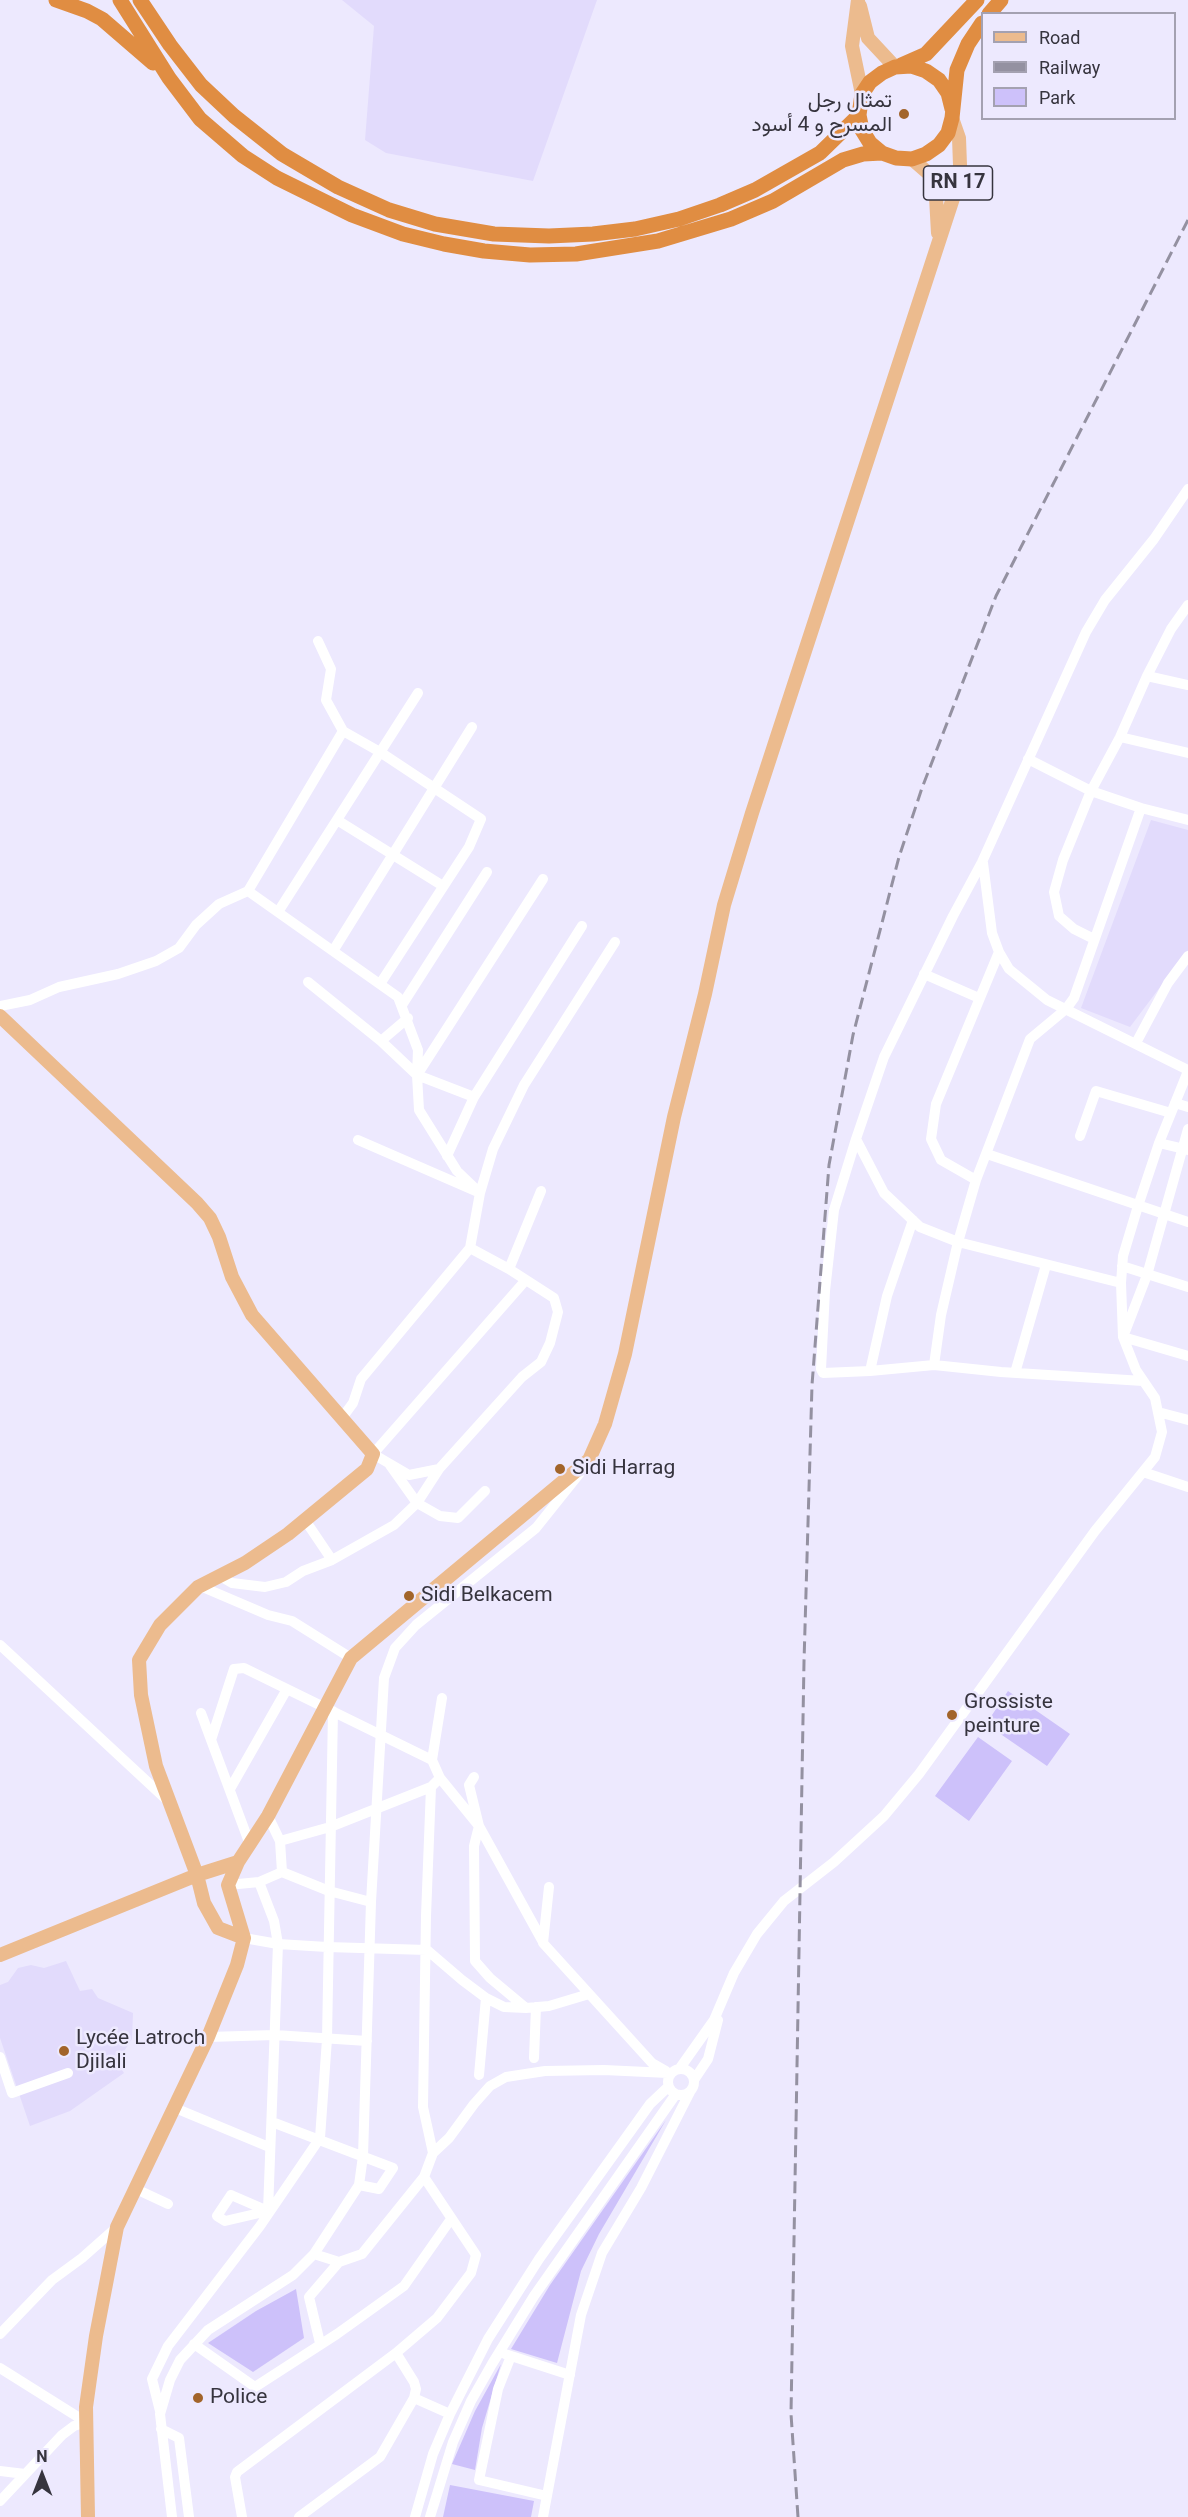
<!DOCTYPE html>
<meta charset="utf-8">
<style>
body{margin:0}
#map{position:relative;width:1188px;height:2517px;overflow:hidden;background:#ede9fe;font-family:Roboto,sans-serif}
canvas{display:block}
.legend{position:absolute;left:981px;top:12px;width:195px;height:108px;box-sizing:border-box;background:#ede9fe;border:2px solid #a4a1b1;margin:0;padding:8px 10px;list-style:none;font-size:18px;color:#36343e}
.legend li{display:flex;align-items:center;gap:12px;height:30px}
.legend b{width:30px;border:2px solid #a4a1b1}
.north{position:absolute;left:12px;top:2445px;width:60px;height:60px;-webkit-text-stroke:4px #ede9fe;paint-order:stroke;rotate:0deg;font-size:16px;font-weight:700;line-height:24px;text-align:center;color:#36343e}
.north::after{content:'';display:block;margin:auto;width:21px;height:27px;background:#36343e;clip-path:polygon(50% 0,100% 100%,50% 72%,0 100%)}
</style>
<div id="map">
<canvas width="1188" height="2517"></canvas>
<ul class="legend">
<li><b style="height:8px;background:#ecbb8e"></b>Road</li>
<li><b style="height:8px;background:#9491a1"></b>Railway</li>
<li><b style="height:16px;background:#cdc1fa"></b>Park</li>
</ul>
<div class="north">N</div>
</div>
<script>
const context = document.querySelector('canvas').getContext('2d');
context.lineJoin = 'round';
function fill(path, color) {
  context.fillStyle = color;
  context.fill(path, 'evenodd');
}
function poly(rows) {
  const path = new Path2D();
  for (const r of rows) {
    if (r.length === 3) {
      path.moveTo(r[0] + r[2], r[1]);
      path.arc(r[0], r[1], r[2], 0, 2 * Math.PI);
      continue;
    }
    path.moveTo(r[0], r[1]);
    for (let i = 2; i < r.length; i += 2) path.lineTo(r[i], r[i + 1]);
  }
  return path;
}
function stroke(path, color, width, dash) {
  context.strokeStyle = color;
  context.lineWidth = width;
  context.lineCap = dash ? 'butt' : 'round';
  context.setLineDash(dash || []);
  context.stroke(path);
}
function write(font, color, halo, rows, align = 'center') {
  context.font = font + ' Roboto,Vazirmatn,sans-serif';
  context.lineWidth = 5;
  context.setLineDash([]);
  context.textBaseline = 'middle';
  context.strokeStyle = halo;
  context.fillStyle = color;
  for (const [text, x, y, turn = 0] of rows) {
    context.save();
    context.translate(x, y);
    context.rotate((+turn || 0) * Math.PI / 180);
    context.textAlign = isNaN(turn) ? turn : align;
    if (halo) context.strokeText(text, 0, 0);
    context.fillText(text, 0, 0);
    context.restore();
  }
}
fill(poly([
 [342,0,597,0,533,181,386,153,365,140,374,26],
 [1151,820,1188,830,1188,950,1130,1027,1081,1008],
 [66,1961,80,1991,92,1989,98,1998,133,2013,132,2039,117,2062,124,2073,70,2111,30,2126,0,2038,0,1985,8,1982,18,1968,31,1965,44,1968]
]), '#e2dbfc');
fill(poly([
 [1008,1691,1070,1734,1047,1766,986,1724],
 [978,1737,1012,1761,969,1821,935,1796],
 [666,2120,599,2234,581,2271,557,2363,511,2349,550,2285],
 [296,2289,304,2338,253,2372,208,2343,256,2311],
 [501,2364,482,2428,475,2470,452,2464,475,2411],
 [450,2485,534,2501,531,2517,443,2517]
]), '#cdc1fa');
stroke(poly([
 [318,641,331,669,326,700,343,731,380,752,481,819,469,847,380,984],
 [1147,676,1188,685],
 [343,731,248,891,398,997,418,1050,417,1075,419,1110,457,1171,480,1193,358,1140],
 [1120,737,1188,753],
 [1028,759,1091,791,1141,808,1188,820],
 [337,820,443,886],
 [983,863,992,933,999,952,1009,969,1047,1000,1188,1070],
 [278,912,418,693],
 [1094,939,1074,929,1059,916,1054,892,1063,860,1091,791,1120,737,1147,676,1171,629,1188,605],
 [333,951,472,727],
 [924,974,979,998],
 [308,982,381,1041,417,1075,474,1097],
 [402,1005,487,872],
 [0,1006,30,1000,59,987,118,974,156,961,179,948,196,925,219,904,248,891],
 [381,1041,408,1018],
 [1136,1043,1168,983,1188,956],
 [419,1072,543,879],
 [1175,1103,1188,1107],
 [1188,1129,1147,1275,1123,1337,1188,1356],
 [1080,1136,1096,1091,1171,1113],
 [856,1139,834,1210,825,1291,821,1369,823,1373,870,1371,934,1365,1001,1372,1143,1381],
 [1159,1143,1188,1150],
 [987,1154,1188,1222],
 [447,1156,474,1097,582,926],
 [976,1180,941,1160,931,1139,936,1104,999,952],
 [1122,1266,1188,1287],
 [509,1269,541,1191],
 [1121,1283,958,1242,920,1227,884,1193,856,1139,884,1057,953,916,982,862,1086,632,1105,600,1154,539,1188,489],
 [934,1365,941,1315,958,1242,976,1180,1030,1039,1066,1009,1074,998,1141,808],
 [870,1371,887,1296,913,1220],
 [1015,1373,1046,1265],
 [1158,1412,1188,1420],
 [342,1418,353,1403,361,1379,470,1248,480,1193,493,1149,524,1085,615,942],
 [390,1465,417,1503,440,1516,458,1518,485,1491],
 [439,1469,409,1475,373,1454,525,1281],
 [1143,1472,1188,1487],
 [305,1520,332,1560,394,1525,417,1503,439,1469,522,1377,541,1362,550,1343,558,1312,554,1298,509,1269,470,1248],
 [220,1576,232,1583,265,1587,286,1582,303,1571,332,1560],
 [200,1586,268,1615,292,1621,351,1658],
 [0,1645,168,1801],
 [201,1713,249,1842],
 [211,1740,234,1669,244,1668,432,1760],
 [474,1777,469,1785,479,1826,474,1846,475,1961,490,1978,526,2008],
 [440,1778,479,1826,543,1942],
 [230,1789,287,1689],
 [280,1841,330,1827,431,1787],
 [282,1872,329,1891,371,1902],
 [259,1882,274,1921,278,1944,268,2211],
 [228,1885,259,1882,282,1872,280,1841,268,1816],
 [549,1887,543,1943,652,2063,666,2071],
 [244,1938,278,1944,327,1947,427,1950,462,1980,486,1998,504,2007,526,2008,549,2006,589,1994],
 [208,2037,275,2035,367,2041],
 [0,2057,12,2093,68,2073],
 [534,2058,536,2007],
 [680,2068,714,2020,734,1973,757,1934,784,1901,834,1862,884,1816,919,1774,1095,1531,1155,1457,1162,1432,1155,1398,1136,1370,1123,1337,1121,1283,1123,1256,1138,1206,1159,1143,1188,1071],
 [681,2082,13],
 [479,2075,486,1998],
 [694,2080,708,2059,718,2020],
 [175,2108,269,2147],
 [272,2122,393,2168,379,2189,359,2185],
 [433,2153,423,2107,426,1916,431,1787,440,1778,432,1760,442,1698],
 [136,2189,168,2204],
 [231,2195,268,2211,225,2221,217,2216,231,2195],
 [314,2254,339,2262,362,2254,424,2177,433,2153,449,2138,474,2104,490,2086,506,2077,545,2071,604,2070,668,2073],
 [0,2334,52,2280,82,2258,117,2227],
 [320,2343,309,2297,339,2262],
 [194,2344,255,2387,337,2334,404,2286,451,2219],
 [505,2354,570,2375],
 [511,2356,498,2389,479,2480,547,2496],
 [0,2368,86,2422],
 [414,2398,450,2414],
 [160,2411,152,2379,168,2346,260,2226,320,2138,327,2039,333,1711],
 [161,2429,179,2438,189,2517],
 [0,2471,25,2474],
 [0,2501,62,2435,74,2426,86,2422],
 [172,2517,160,2414,170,2380,180,2360,208,2330,293,2275,314,2254,359,2185,363,2156,371,1902,384,1678,395,1648,416,1625,536,1528,580,1473],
 [242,2517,235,2477,237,2472,396,2353,437,2318,471,2273,476,2255,424,2177],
 [299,2517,380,2457,414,2398,416,2389,414,2382,396,2353],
 [415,2517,433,2454,450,2414,488,2339,539,2259,650,2104,668,2087],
 [430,2517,453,2442,471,2401,492,2364,534,2296,676,2094],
 [543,2517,581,2315,602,2253,641,2188,691,2090]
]), '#fff', 10);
stroke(poly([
 [858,0,852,46,862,94],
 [860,6,868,38,895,67],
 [912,159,935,179,938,233],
 [0,1016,197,1203,210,1218,219,1237,232,1277,252,1315,373,1454,367,1469,288,1534,245,1563,198,1587,160,1625,139,1660,141,1695,156,1766,197,1875,204,1903,218,1928,244,1938],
 [0,1955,197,1875,238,1862],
 [88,2517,86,2407,96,2336,117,2227,208,2037,237,1965,244,1938,228,1885,238,1862,268,1816,351,1658,589,1460,605,1424,625,1354,674,1117,705,994,724,905,752,813,958,183,960,165,959,138,952,118]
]), '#ecbb8e', 14);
stroke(poly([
 [56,0,87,11,102,19,153,63],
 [120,0,169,78,200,119,243,156,277,178,352,215,403,234,444,244,484,251,530,255,576,254,658,241,731,219,773,201,843,160,863,154,882,153],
 [140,0,170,45,201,85,234,116,282,154,338,187,389,210,435,224,494,234,549,236,593,234,635,229,679,219,720,205,755,190,820,153,859,115],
 [989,14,1001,0],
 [901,65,926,54,977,0],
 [952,109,948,93,939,80,926,71,911,66,895,67,882,73,870,82,862,94,859,115,862,130,870,143,882,153,896,158,912,159,926,154,939,145,948,133,952,118,957,70,968,44,982,23]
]), '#e08d42', 15);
stroke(poly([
 [798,2517,791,2414,804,1662,812,1385,829,1165,853,1035,899,857,922,788,996,596,1188,220]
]), '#9491a1', 3, [12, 6]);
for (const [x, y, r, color] of [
 [904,114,6,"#a2642a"],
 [560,1469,6,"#a2642a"],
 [409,1596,6,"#a2642a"],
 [952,1715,6,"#a2642a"],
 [64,2051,6,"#a2642a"],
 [198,2398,6,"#a2642a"]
]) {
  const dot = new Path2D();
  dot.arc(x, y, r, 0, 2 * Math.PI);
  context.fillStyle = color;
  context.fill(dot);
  stroke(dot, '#ede9fe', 2);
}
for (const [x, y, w] of [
 [958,183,69]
]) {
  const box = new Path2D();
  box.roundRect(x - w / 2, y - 17, w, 34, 4.5);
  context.fillStyle = '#ede9fe';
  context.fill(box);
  stroke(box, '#36343e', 1.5);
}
write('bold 20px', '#36343e', null, [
 ["RN 17",958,183]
]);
write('21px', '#36343e', '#ede9fe', [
 ["تمثال رجل",892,102,"right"],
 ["المسرح و 4 أسود",892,126,"right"],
 ["Sidi Harrag",572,1469],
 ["Sidi Belkacem",421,1596],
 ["Grossiste",964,1703],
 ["peinture",964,1727],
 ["Lycée Latroch",76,2039],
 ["Djilali",76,2063],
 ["Police",210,2398]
], 'left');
</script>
